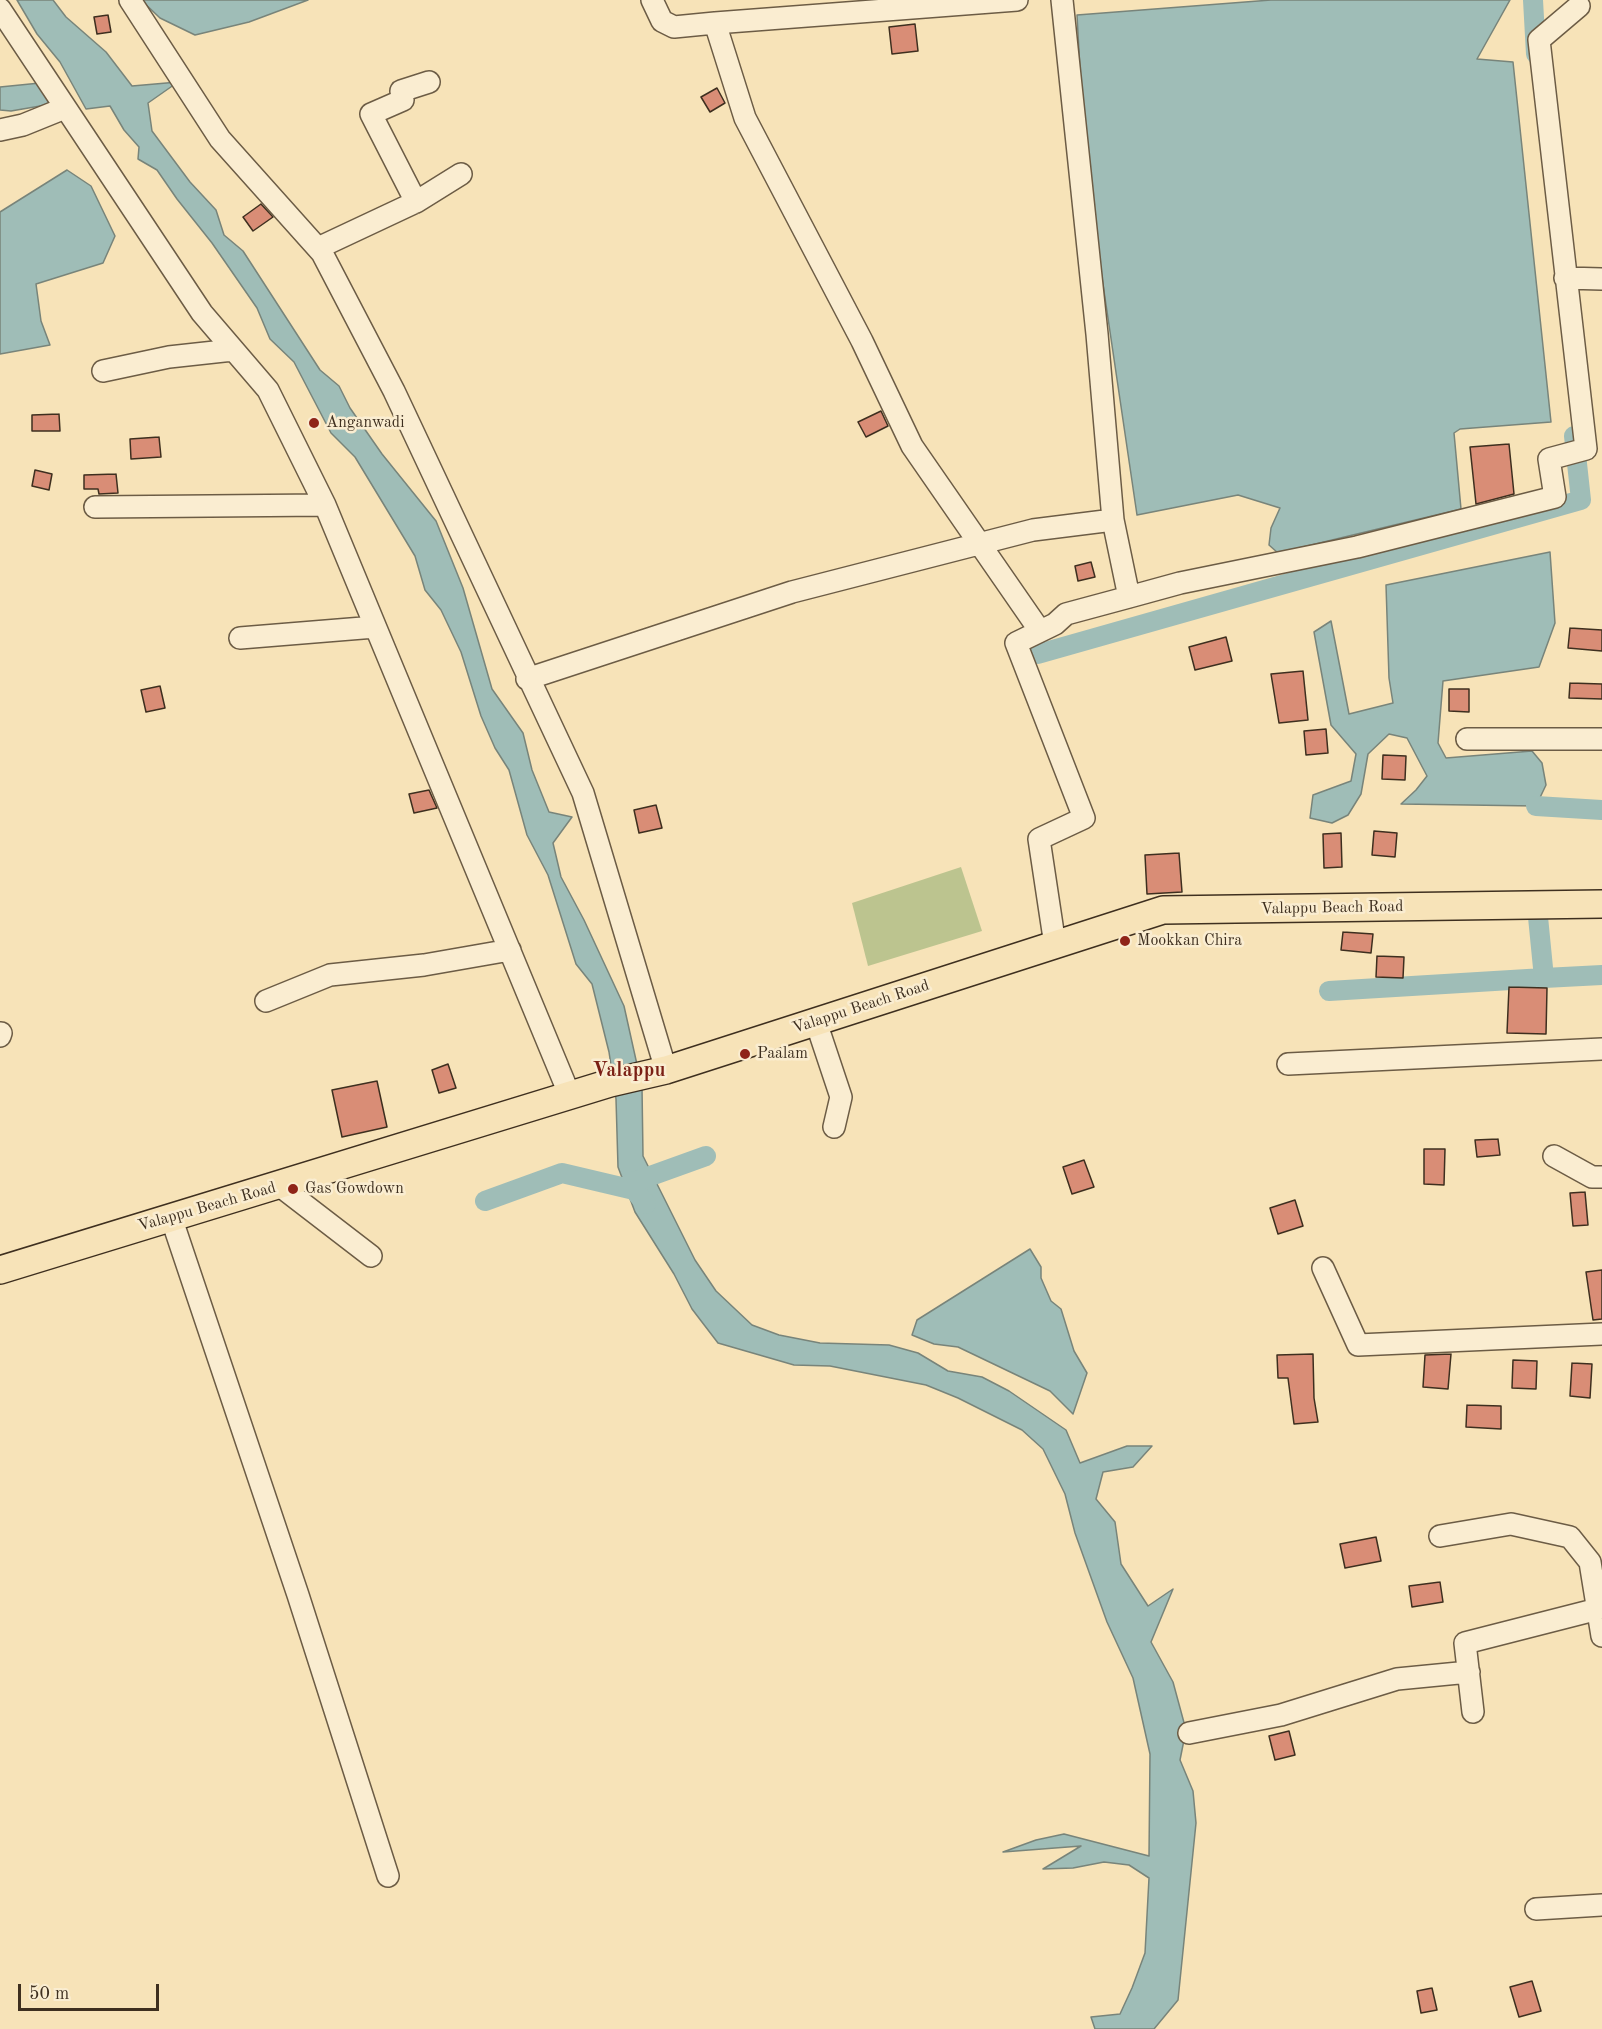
<!DOCTYPE html>
<style>
body{margin:0}
#map{position:relative;width:1602px;height:2029px;overflow:hidden;background:#f7e3b8;font-family:"Old Standard TT",serif}
canvas{display:block}
.scale{position:absolute;left:18px;top:1984px;width:141px;height:27px;box-sizing:border-box;border:3px solid #3e2f1f;border-top:0;padding-left:8px;font-size:18px;line-height:21px;white-space:nowrap;color:#3e2f1f;-webkit-text-stroke:4px #faedd1;paint-order:stroke}
</style>
<div id="map">
<canvas width="1602" height="2029"></canvas>
<div class="scale">50 m</div>
</div>
<script>
const context = document.querySelector('canvas').getContext('2d');
context.lineJoin = 'round';
function fill(path, color) {
  context.fillStyle = color;
  context.fill(path, 'evenodd');
}
function poly(rows) {
  const path = new Path2D();
  for (const r of rows) {
    path.moveTo(r[0], r[1]);
    for (let i = 2; i < r.length; i += 2) path.lineTo(r[i], r[i + 1]);
  }
  return path;
}
function stroke(path, color, width, dash) {
  context.strokeStyle = color;
  context.lineWidth = width;
  context.lineCap = dash ? 'butt' : 'round';
  context.setLineDash(dash || []);
  context.stroke(path);
}
function write(font, color, halo, rows, align = 'center') {
  context.font = font + ' "Old Standard TT",serif';
  context.lineWidth = 5;
  context.setLineDash([]);
  context.textBaseline = 'middle';
  context.strokeStyle = halo;
  context.fillStyle = color;
  for (const [text, x, y, turn = 0] of rows) {
    context.save();
    context.translate(x, y);
    context.rotate((+turn || 0) * Math.PI / 180);
    context.textAlign = isNaN(turn) ? turn : align;
    if (halo) context.strokeText(text, 0, 0);
    context.fillText(text, 0, 0);
    context.restore();
  }
}
fill(poly([
 [961,867,982,931,868,966,852,903]
]), '#bcc48f');
const water = poly([
 [17,0,53,0,66,17,106,52,132,86,178,82,148,103,152,131,190,182,216,210,224,235,243,251,320,370,339,386,350,408,382,454,436,521,463,588,492,689,523,733,532,770,549,812,572,817,553,843,561,877,584,920,624,1006,642,1087,643,1156,695,1260,716,1291,752,1325,779,1335,820,1343,889,1345,918,1353,948,1371,982,1377,1009,1391,1066,1430,1080,1463,1127,1446,1152,1446,1133,1467,1103,1472,1096,1499,1115,1522,1121,1564,1148,1606,1173,1589,1151,1642,1173,1682,1186,1730,1180,1760,1193,1791,1196,1823,1178,2000,1154,2029,1095,2029,1091,2017,1120,2014,1132,1988,1145,1953,1149,1878,1129,1865,1104,1862,1073,1868,1043,1869,1081,1846,1003,1852,1036,1840,1064,1834,1149,1856,1150,1754,1133,1678,1107,1622,1075,1533,1065,1494,1043,1449,1022,1430,958,1398,926,1385,830,1366,794,1365,718,1343,692,1309,674,1274,635,1212,618,1167,616,1099,609,1052,592,984,576,964,548,875,527,835,509,770,495,748,481,716,461,652,441,610,425,590,415,556,355,457,331,433,294,362,270,339,257,308,212,243,177,199,157,170,138,159,139,147,124,130,110,106,86,109,60,62,37,34,17,0],
 [141,0,308,0,249,22,195,35,160,18,141,0],
 [1271,0,1510,0,1477,59,1513,62,1551,422,1460,429,1454,433,1461,509,1278,553,1269,545,1271,528,1280,508,1238,495,1137,515,1085,162,1077,15,1271,0],
 [40,83,52,99,46,105,11,111,0,110,0,87,40,83],
 [67,170,91,186,115,236,103,263,36,284,41,321,50,345,0,354,0,212,67,170],
 [1550,552,1555,623,1539,667,1443,681,1438,743,1446,758,1532,751,1542,763,1546,785,1536,806,1401,804,1416,790,1427,776,1407,738,1389,734,1368,754,1361,794,1348,815,1332,823,1310,818,1313,795,1351,781,1356,754,1331,725,1314,632,1331,621,1349,714,1393,703,1389,678,1386,585,1550,552],
 [1030,1249,1041,1267,1041,1278,1051,1301,1061,1309,1074,1351,1087,1373,1073,1414,1050,1391,958,1347,934,1344,912,1335,917,1320,1030,1249]
]);
fill(water, '#9fbdb7');
stroke(water, '#78847a', 1.5);
stroke(poly([
 [1533,0,1536,54],
 [1038,654,1581,500,1574,436],
 [1536,806,1602,810],
 [1544,978,1602,975],
 [1329,991,1544,978,1538,917],
 [631,1183,706,1156],
 [485,1201,562,1173,634,1190,646,1204]
]), '#9fbdb7', 20);
const building = poly([
 [108,15,111,32,97,34,94,17,108,15],
 [915,24,918,51,892,54,889,27,915,24],
 [717,88,725,103,710,112,701,97,717,88],
 [261,204,273,217,253,231,243,217,261,204],
 [881,411,888,426,866,437,858,422,881,411],
 [59,414,60,431,32,431,32,415,59,414],
 [159,437,161,457,131,459,130,439,159,437],
 [1509,444,1514,494,1476,504,1470,447,1509,444],
 [35,470,52,474,49,490,32,486,35,470],
 [116,474,118,493,99,494,98,489,84,489,84,475,116,474],
 [1091,562,1095,577,1078,581,1075,566,1091,562],
 [1570,628,1602,630,1602,651,1568,648,1570,628],
 [1226,637,1232,661,1195,670,1189,647,1226,637],
 [1303,671,1308,720,1279,723,1271,674,1303,671],
 [1570,683,1602,684,1602,699,1569,698,1570,683],
 [160,686,165,708,146,712,141,690,160,686],
 [1449,689,1469,689,1469,712,1449,711,1449,689],
 [1326,729,1328,753,1306,755,1304,731,1326,729],
 [1383,755,1406,756,1405,780,1382,779,1383,755],
 [429,790,437,808,414,813,409,794,429,790],
 [656,805,662,828,639,833,634,810,656,805],
 [1374,831,1397,833,1395,857,1372,855,1374,831],
 [1341,833,1342,867,1324,868,1323,834,1341,833],
 [1179,853,1182,892,1147,894,1145,855,1179,853],
 [1343,932,1373,934,1371,953,1341,950,1343,932],
 [1377,956,1404,957,1403,978,1376,977,1377,956],
 [1509,987,1547,988,1546,1034,1507,1033,1509,987],
 [448,1064,456,1088,439,1093,432,1070,448,1064],
 [377,1081,387,1127,342,1137,332,1090,377,1081],
 [1498,1139,1500,1155,1477,1157,1475,1140,1498,1139],
 [1424,1149,1445,1149,1444,1185,1424,1184,1424,1149],
 [1084,1160,1094,1187,1072,1194,1063,1167,1084,1160],
 [1585,1192,1588,1225,1573,1226,1570,1193,1585,1192],
 [1295,1200,1303,1226,1278,1234,1270,1208,1295,1200],
 [1602,1270,1602,1319,1593,1320,1586,1272,1602,1270],
 [1313,1354,1314,1398,1318,1422,1294,1424,1288,1378,1278,1378,1277,1355,1313,1354],
 [1451,1354,1448,1389,1423,1387,1425,1355,1451,1354],
 [1513,1360,1537,1361,1536,1389,1512,1388,1513,1360],
 [1572,1363,1592,1364,1590,1398,1570,1396,1572,1363],
 [1467,1405,1501,1406,1501,1429,1466,1427,1467,1405],
 [1376,1537,1381,1561,1345,1568,1340,1544,1376,1537],
 [1440,1582,1443,1602,1412,1607,1409,1586,1440,1582],
 [1289,1731,1295,1755,1275,1760,1269,1736,1289,1731],
 [1532,1981,1541,2011,1519,2017,1510,1987,1532,1981],
 [1432,1988,1437,2010,1421,2013,1417,1991,1432,1988]
]);
fill(building, '#d98d76');
stroke(building, '#3e2f1f', 1.5);
const minor = poly([
 [130,0,220,139,322,253,394,391,583,793,666,1070],
 [652,0,662,21,674,27,715,23],
 [1017,0,715,23,745,118,862,341,912,446,1040,631],
 [0,9,202,313,268,390,325,505,570,1096],
 [0,130,23,125,65,108],
 [416,202,461,174],
 [318,248,416,202,371,114,403,100,401,91,429,82],
 [1565,278,1602,279],
 [103,371,169,357,233,350],
 [95,507,325,505],
 [1113,520,1129,597],
 [240,638,375,627],
 [527,679,792,592,1033,530,1113,520,1097,334,1062,0],
 [1467,739,1602,739],
 [1055,945,1039,839,1084,818,1016,643,1055,624,1066,614,1129,597,1180,583,1357,547,1555,497,1549,459,1586,449,1539,40,1579,6],
 [266,1001,330,975,424,965,510,950],
 [816,1022,841,1097,834,1127],
 [0,1036,1,1033],
 [1288,1064,1602,1049],
 [1554,1156,1592,1177,1602,1177],
 [280,1186,371,1256],
 [171,1217,298,1595,388,1876],
 [1323,1268,1358,1345,1602,1334],
 [1440,1536,1511,1524,1570,1537,1590,1562,1602,1636],
 [1473,1712,1465,1643,1598,1609],
 [1189,1733,1281,1715,1397,1679,1469,1672],
 [1536,1909,1602,1905]
]);
const major = poly([
 [0,1270,610,1083,666,1070,1163,910,1602,904]
]);
stroke(minor, '#6c5c45', 24);
stroke(major, '#3e2f1f', 30);
stroke(minor, '#faedd1', 21);
stroke(major, '#f7e3b8', 27);
for (const [x, y, r, color] of [
 [314,423,6,"#8f2418"],
 [1125,941,6,"#8f2418"],
 [745,1054,6,"#8f2418"],
 [293,1189,6,"#8f2418"]
]) {
  const dot = new Path2D();
  dot.arc(x, y, r, 0, 2 * Math.PI);
  context.fillStyle = color;
  context.fill(dot);
  stroke(dot, '#faedd1', 2);
}
write('16px', '#3e2f1f', '#faedd1', [
 ["Anganwadi",326,423],
 ["Mookkan Chira",1137,941],
 ["Paalam",757,1054],
 ["Gas Gowdown",305,1189]
], 'left');
write('16px', '#3e2f1f', '#faedd1', [
 ["Valappu Beach Road",1332,908,-1],
 ["Valappu Beach Road",861,1007,-18],
 ["Valappu Beach Road",207,1207,-16]
]);
write('bold 20px', '#7a1f14', '#faedd1', [
 ["Valappu",629,1071]
]);
</script>
